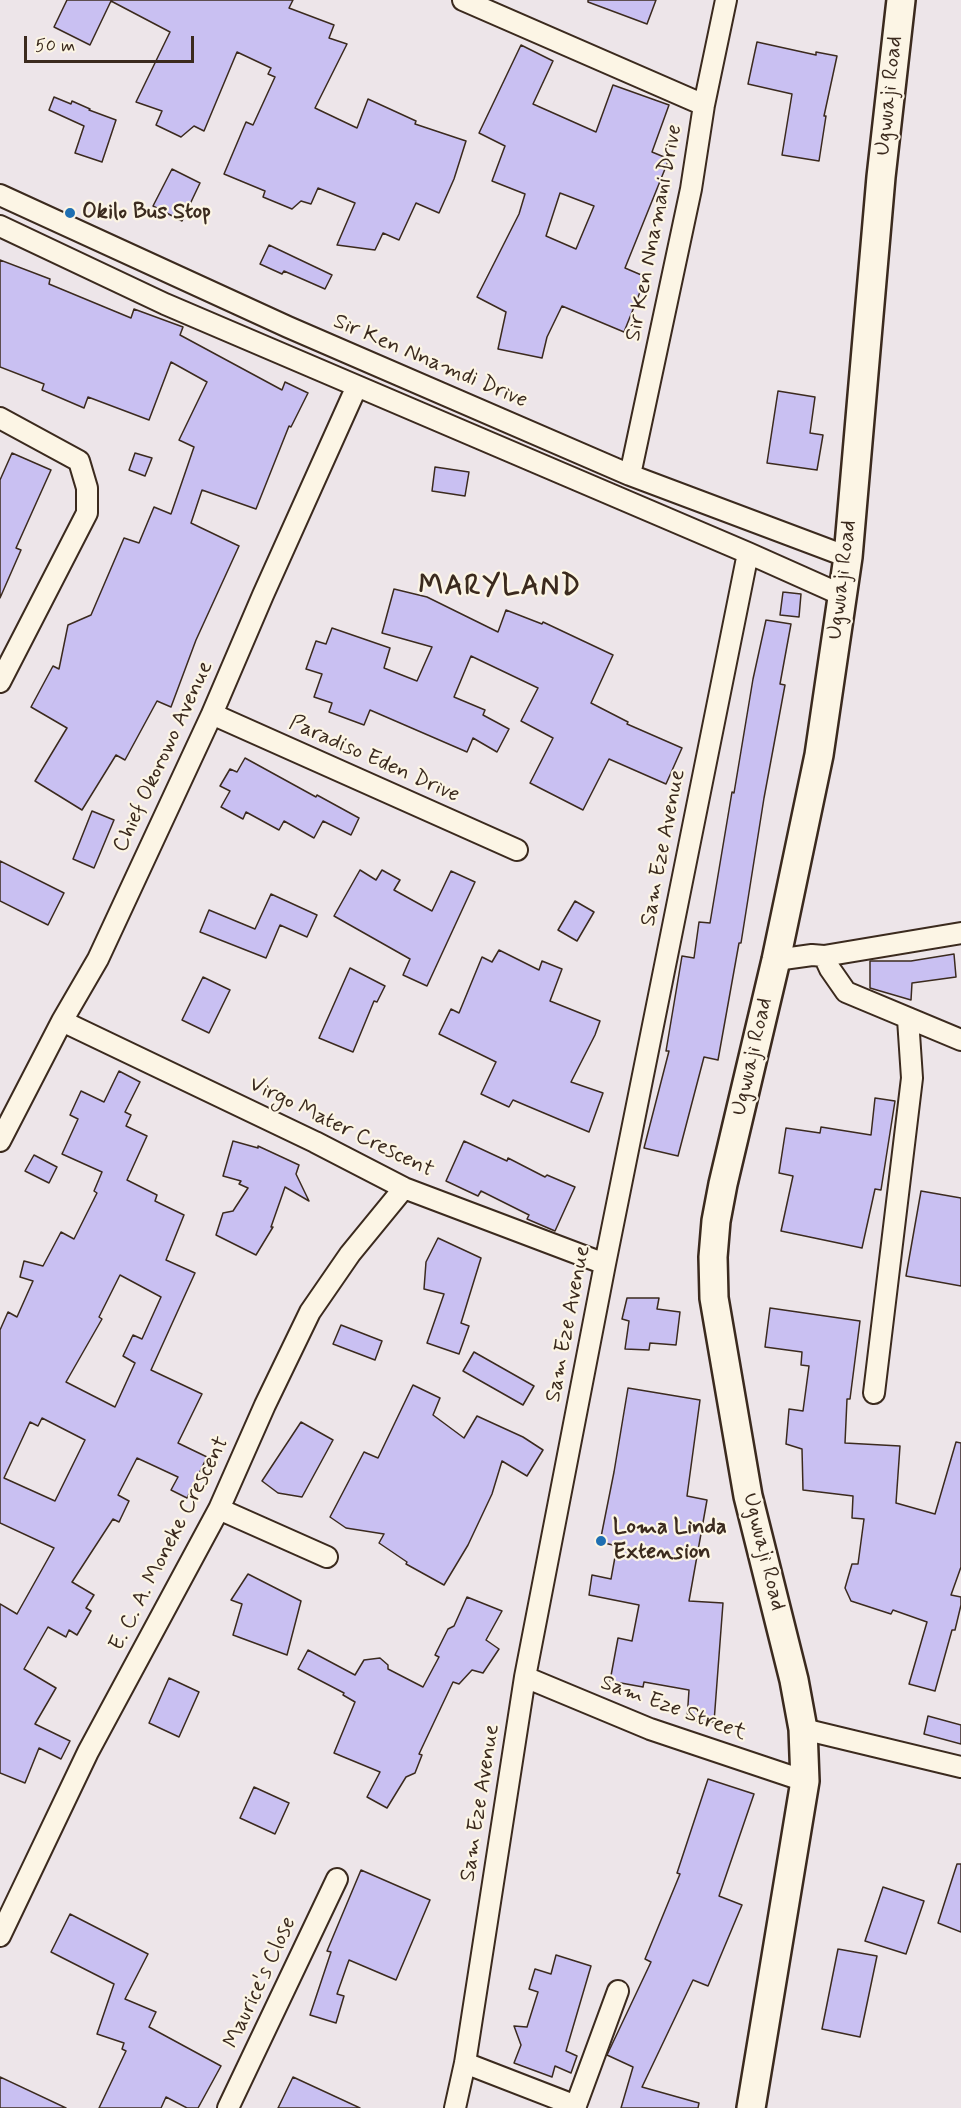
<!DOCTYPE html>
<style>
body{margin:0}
#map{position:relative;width:961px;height:2108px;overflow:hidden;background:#ede5e9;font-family:Mynerve,sans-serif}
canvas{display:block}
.scale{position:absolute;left:24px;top:36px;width:170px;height:27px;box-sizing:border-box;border:3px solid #3b2a1e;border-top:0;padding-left:8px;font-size:18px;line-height:21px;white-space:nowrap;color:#3b2a1e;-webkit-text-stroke:4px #fcf5e5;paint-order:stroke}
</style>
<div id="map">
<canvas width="961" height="2108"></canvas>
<div class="scale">50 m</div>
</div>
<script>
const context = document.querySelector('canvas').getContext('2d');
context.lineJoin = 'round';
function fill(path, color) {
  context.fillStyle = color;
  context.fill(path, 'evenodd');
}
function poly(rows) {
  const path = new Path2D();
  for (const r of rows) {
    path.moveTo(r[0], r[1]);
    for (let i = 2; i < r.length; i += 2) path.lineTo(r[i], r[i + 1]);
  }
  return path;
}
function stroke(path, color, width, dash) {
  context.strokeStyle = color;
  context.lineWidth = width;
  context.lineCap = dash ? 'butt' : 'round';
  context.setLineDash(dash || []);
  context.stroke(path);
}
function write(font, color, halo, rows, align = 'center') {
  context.font = font + ' Mynerve,sans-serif';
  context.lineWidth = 4.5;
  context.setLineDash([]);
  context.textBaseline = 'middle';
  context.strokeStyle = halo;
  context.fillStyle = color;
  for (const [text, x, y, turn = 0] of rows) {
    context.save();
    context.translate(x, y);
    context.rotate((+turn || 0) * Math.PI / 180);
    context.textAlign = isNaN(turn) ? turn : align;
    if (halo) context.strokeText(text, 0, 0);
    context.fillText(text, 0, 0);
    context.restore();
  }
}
const building = poly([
 [67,0,293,0,289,8,334,25,329,38,347,44,315,108,357,128,368,99,416,121,415,124,466,141,454,179,439,213,416,203,399,240,383,233,375,250,337,245,355,203,318,188,311,204,301,201,292,209,263,197,265,191,224,174,246,122,253,125,275,77,268,74,271,68,237,52,204,131,194,126,181,137,156,125,162,111,136,102,170,32,111,1,90,45,54,27,67,0],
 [588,0,656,0,647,24,588,2,588,0],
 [757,42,816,55,816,52,837,56,824,116,826,116,819,161,782,155,792,94,748,84,757,42],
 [521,45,553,61,533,104,596,132,613,85,669,105,652,152,669,159,625,268,646,277,624,332,562,306,547,337,542,358,498,349,506,312,477,297,519,214,525,194,492,181,505,146,479,133,521,45],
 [560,193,594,206,576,249,546,236,560,193],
 [54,97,71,104,72,101,90,109,89,110,116,120,102,162,75,153,84,126,49,110,54,97],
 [172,169,200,183,182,221,153,206,172,169],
 [269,245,332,275,325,289,284,271,282,274,260,264,269,245],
 [0,260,50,279,49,284,131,318,134,309,183,327,180,335,282,390,285,382,308,393,291,427,289,426,256,509,202,490,191,523,239,546,196,640,171,707,157,701,125,760,116,755,82,810,35,781,67,728,31,707,53,666,59,669,68,625,91,615,124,538,139,543,154,507,171,514,194,447,179,440,207,382,171,362,149,420,88,397,84,408,42,390,44,384,0,367,0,260],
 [778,391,815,397,810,433,823,435,817,470,767,463,778,391],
 [12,453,51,470,16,548,21,550,0,598,0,480,12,453],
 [135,453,152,458,145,476,129,470,135,453],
 [435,467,469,472,465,496,432,491,435,467],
 [394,589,427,597,498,632,506,610,542,624,543,622,613,655,591,703,628,722,627,724,682,748,666,784,609,759,583,810,530,783,553,738,521,721,538,688,471,656,454,697,485,710,483,715,509,729,497,752,473,738,467,752,370,710,364,725,329,712,332,703,314,697,322,674,306,669,316,641,326,644,332,628,390,648,384,668,417,681,432,647,382,633,394,589],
 [783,592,801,594,799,617,780,615,783,592],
 [766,620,791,624,780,684,785,685,764,798,741,943,739,943,718,1060,704,1057,678,1156,644,1148,669,1051,666,1051,682,956,694,958,699,922,710,923,732,792,734,793,753,679,766,620],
 [245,758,316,797,317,795,359,818,351,835,323,821,314,838,284,821,279,830,246,812,243,819,221,807,230,791,220,786,230,769,237,772,245,758],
 [92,811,114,820,94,868,73,859,92,811],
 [0,861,64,893,48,925,0,901,0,861],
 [360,870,376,880,382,870,400,880,394,890,432,911,451,871,475,882,427,986,403,975,410,959,334,916,360,870],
 [271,894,317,915,307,937,280,925,266,958,200,932,209,910,255,929,271,894],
 [575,901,594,912,577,941,558,930,575,901],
 [499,950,539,970,542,961,562,969,550,1001,600,1021,595,1035,571,1082,603,1093,589,1132,513,1100,509,1107,481,1094,496,1062,439,1034,451,1009,459,1013,482,957,492,962,499,950],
 [954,954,956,977,912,983,911,1000,870,988,870,961,911,961,954,954],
 [350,968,385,986,377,1002,374,1001,353,1052,319,1038,350,968],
 [203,977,230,990,209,1033,182,1020,203,977],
 [119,1071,140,1082,125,1112,131,1115,126,1126,147,1136,127,1180,157,1195,155,1201,184,1215,166,1260,195,1273,151,1370,202,1394,178,1443,207,1457,187,1498,171,1490,178,1477,137,1458,118,1495,129,1501,119,1522,113,1519,72,1582,94,1595,86,1608,91,1611,77,1635,69,1630,66,1637,48,1627,24,1669,56,1688,35,1724,70,1741,61,1759,39,1748,25,1783,0,1773,0,1604,17,1614,54,1548,0,1523,0,1330,8,1312,17,1317,33,1281,20,1277,24,1261,43,1266,61,1232,74,1239,97,1193,94,1191,102,1172,62,1154,78,1119,70,1115,81,1091,104,1102,119,1071],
 [120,1275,161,1297,142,1339,133,1335,123,1356,135,1363,115,1407,66,1382,102,1319,99,1317,120,1275],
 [42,1418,85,1440,55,1501,4,1478,30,1422,38,1426,42,1418],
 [875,1098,895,1101,881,1190,875,1189,862,1248,781,1231,793,1176,779,1173,786,1128,820,1133,821,1127,871,1135,875,1098],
 [233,1141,258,1148,258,1146,299,1165,296,1174,309,1201,285,1187,271,1227,273,1227,256,1255,216,1235,223,1213,233,1211,248,1188,239,1184,241,1181,223,1176,233,1141],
 [464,1141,507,1161,508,1158,545,1177,547,1175,575,1187,555,1231,527,1219,529,1215,481,1191,478,1196,446,1181,464,1141],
 [34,1155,57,1167,49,1183,25,1171,34,1155],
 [921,1191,961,1198,961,1286,906,1276,921,1191],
 [438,1238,481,1258,461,1323,469,1326,459,1354,427,1343,444,1294,424,1289,426,1262,438,1238],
 [627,1298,659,1298,657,1309,680,1312,676,1345,650,1343,649,1350,625,1349,629,1321,622,1319,627,1298],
 [770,1308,860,1321,850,1399,847,1399,845,1443,900,1446,896,1503,935,1514,956,1442,961,1443,961,1567,951,1595,961,1597,961,1605,955,1630,952,1630,935,1691,909,1684,927,1622,893,1610,891,1614,851,1601,845,1588,852,1564,858,1564,864,1519,852,1518,853,1496,803,1490,802,1449,786,1444,789,1409,803,1411,809,1366,801,1365,802,1352,765,1347,770,1308],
 [341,1325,382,1341,375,1360,333,1344,341,1325],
 [474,1352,534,1386,523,1405,463,1371,474,1352],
 [413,1385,440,1398,433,1415,464,1438,477,1416,523,1437,543,1450,527,1476,502,1461,492,1494,468,1545,444,1585,406,1564,407,1562,379,1543,384,1534,346,1528,330,1517,364,1452,378,1458,413,1385],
 [628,1388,700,1400,687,1496,707,1500,689,1601,723,1603,714,1722,687,1720,689,1690,644,1682,643,1687,610,1681,618,1638,632,1641,639,1605,589,1595,592,1575,611,1579,617,1546,600,1542,614,1472,628,1388],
 [301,1422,333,1440,302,1497,278,1493,262,1481,301,1422],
 [248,1574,301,1601,287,1655,233,1635,242,1604,231,1600,248,1574],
 [467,1597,502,1611,486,1640,499,1649,483,1673,472,1670,459,1684,453,1682,419,1754,422,1755,415,1773,406,1777,387,1808,367,1797,380,1772,334,1753,355,1702,343,1695,344,1693,298,1669,308,1650,355,1675,364,1660,380,1658,388,1665,388,1669,423,1687,439,1657,435,1655,448,1629,454,1626,467,1597],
 [169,1678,199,1692,179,1737,149,1723,169,1678],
 [928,1716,961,1725,961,1744,924,1734,928,1716],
 [708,1779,754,1794,719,1896,742,1905,708,1986,693,1980,642,2087,699,2103,698,2108,621,2108,633,2067,607,2055,651,1962,645,1959,680,1874,677,1873,708,1779],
 [254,1787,289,1803,275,1834,240,1818,254,1787],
 [957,1864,961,1864,961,1932,938,1923,957,1864],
 [361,1870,430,1900,396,1980,349,1960,337,1994,344,1996,336,2023,310,2015,331,1952,327,1951,361,1870],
 [883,1887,924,1901,906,1954,865,1941,883,1887],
 [70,1914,148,1954,125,1999,156,2012,149,2027,221,2066,198,2108,187,2108,166,2097,161,2108,99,2108,126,2051,122,2049,124,2043,97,2034,114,1984,51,1952,70,1914],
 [838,1949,877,1956,860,2037,822,2029,838,1949],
 [556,1955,591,1966,566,2051,577,2056,571,2073,555,2066,552,2077,514,2063,521,2045,514,2026,527,2027,538,1992,529,1989,535,1969,551,1974,556,1955],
 [0,2077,66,2108,0,2108,0,2077],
 [293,2077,360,2108,278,2108,293,2077]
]);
fill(building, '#c9c0f2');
stroke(building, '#3b2a1e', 1.5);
const street = poly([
 [463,0,704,105],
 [0,195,288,327,630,475,848,557],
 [0,226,165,304,748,553,842,595],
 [0,418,79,461,87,488,87,513,0,682],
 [630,475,691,189,704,105,726,0],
 [212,714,517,850],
 [824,956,830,969,846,992,961,1040],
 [776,960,812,955,824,956,961,933],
 [62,1021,315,1142,404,1188,605,1264],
 [0,1141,62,1021,98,959,212,714,263,595,357,386],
 [874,1393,912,1078,908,1019],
 [219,1509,327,1557],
 [525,1677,650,1729,805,1781],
 [803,1729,961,1767],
 [0,1936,88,1752,219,1509,265,1405,310,1312,350,1254,404,1188],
 [465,2063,576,2106],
 [228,2108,337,1879],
 [455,2108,465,2063,525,1677,605,1264,748,553],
 [575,2108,618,1991]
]);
const secondary = poly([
 [751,2108,805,1781,803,1729,794,1680,748,1496,714,1298,713,1257,716,1221,723,1184,776,960,819,755,848,557,881,177,901,0]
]);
stroke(street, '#3b2a1e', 24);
stroke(secondary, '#3b2a1e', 32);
stroke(street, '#fcf5e5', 20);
stroke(secondary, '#fcf5e5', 27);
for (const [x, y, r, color] of [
 [70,213,6,"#1f6fb2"],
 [601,1541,6,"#1f6fb2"]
]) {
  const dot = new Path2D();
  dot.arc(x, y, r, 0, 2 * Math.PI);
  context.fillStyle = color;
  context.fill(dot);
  stroke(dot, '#fcf5e5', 2);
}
write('22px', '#3b2a1e', '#fcf5e5', [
 ["Ugwuaji Road",890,96,-84],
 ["Sir Ken Nnamani Drive",655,233,-79],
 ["Sir Ken Nnamdi Drive",430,362,23],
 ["Ugwuaji Road",843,580,-83],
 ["Chief Okorowo Avenue",164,757,-65],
 ["Paradiso Eden Drive",374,760,24],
 ["Sam Eze Avenue",664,848,-79],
 ["Ugwuaji Road",753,1057,-77],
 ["Virgo Mater Crescent",341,1128,26],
 ["Sam Eze Avenue",569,1324,-79],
 ["E. C. A. Moneke Crescent",170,1544,-63],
 ["Ugwuaji Road",763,1552,76],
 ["Sam Eze Street",673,1709,20],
 ["Sam Eze Avenue",481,1803,-81],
 ["Maurice's Close",261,1983,-65]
]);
write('bold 22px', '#3b2a1e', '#fcf5e5', [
 ["Okilo Bus Stop",82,213],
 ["Loma Linda",613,1528],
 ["Extension",613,1553]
], 'left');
context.letterSpacing = '1.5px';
write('bold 28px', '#3b2a1e', '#fcf5e5', [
 ["MARYLAND",500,588]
]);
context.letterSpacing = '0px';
</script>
